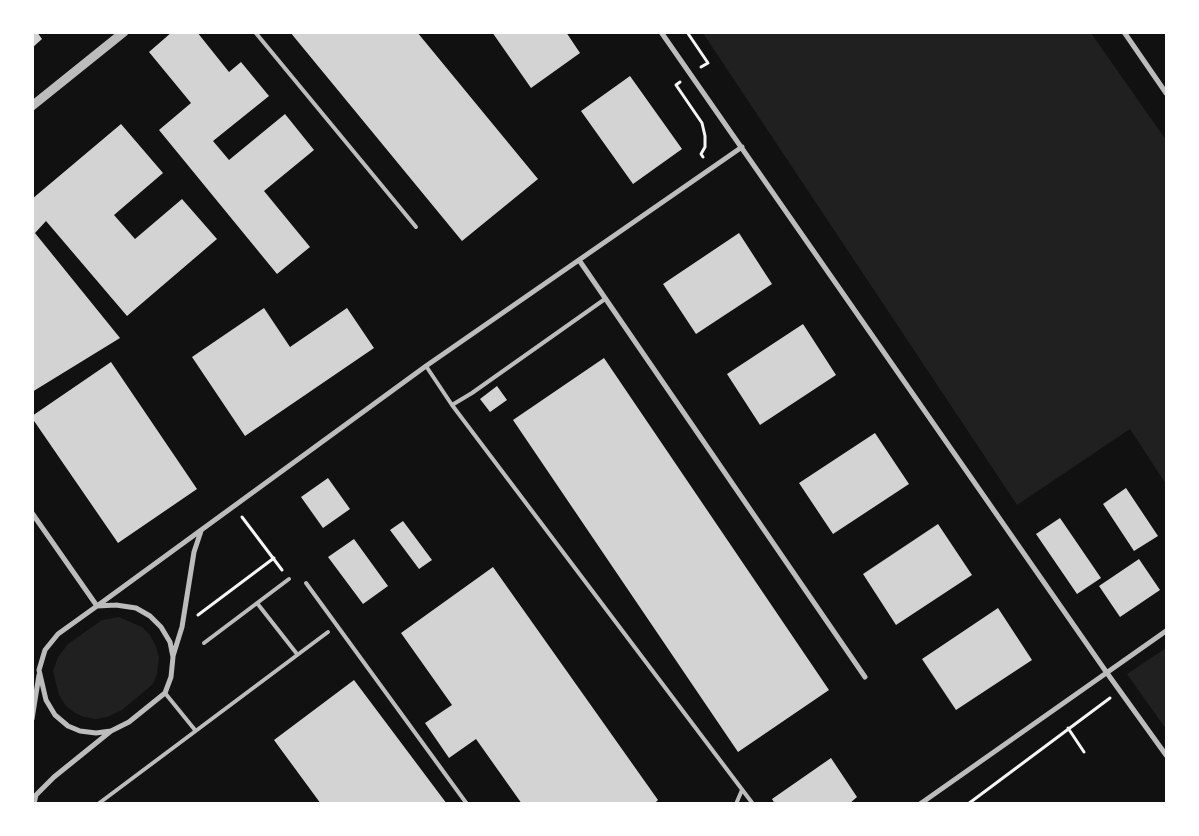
<!DOCTYPE html>
<style>
body{margin:0}
#map{position:relative;width:1199px;height:836px;overflow:hidden;background:#111;font-family:"Noto Serif",serif}
canvas{display:block}
.frame{position:absolute;inset:0;border:34px solid #fff;pointer-events:none}
</style>
<div id="map">
<canvas width="1199" height="836"></canvas>
<div class="frame"></div>
</div>
<script>
const context = document.querySelector('canvas').getContext('2d');
context.lineJoin = 'round';
function fill(path, color) {
  context.fillStyle = color;
  context.fill(path, 'evenodd');
}
function poly(rows) {
  const path = new Path2D();
  for (const r of rows) {
    path.moveTo(r[0], r[1]);
    for (let i = 2; i < r.length; i += 2) path.lineTo(r[i], r[i + 1]);
  }
  return path;
}
function stroke(path, color, width, dash) {
  context.strokeStyle = color;
  context.lineWidth = width;
  context.lineCap = dash ? 'butt' : 'round';
  context.setLineDash(dash || []);
  context.stroke(path);
}
fill(poly([
 [703,33,1091,33,1166,140,1166,484,1130,429,1017,505],
 [119,617,142,627,150,635,156,647,159,657,157,674,153,684,122,710,107,717,96,719,84,717,75,713,66,706,59,695,53,671,58,657,68,644,102,620],
 [1166,648,1166,729,1127,674]
]), '#202020');
fill(poly([
 [32,32,37,32,42,39,32,48],
 [172,32,197,32,229,72,241,62,269,96,213,141,229,160,285,114,314,150,264,191,310,247,277,274,159,130,191,103,149,52],
 [290,32,417,32,538,179,462,241],
 [492,32,566,32,580,53,531,88],
 [630,76,682,149,633,184,581,111],
 [121,124,163,173,114,215,135,239,182,199,217,239,127,316,46,221,35,233,120,338,32,392,32,199],
 [739,233,772,284,696,334,663,284],
 [264,308,290,347,347,308,374,348,245,436,192,357],
 [803,324,836,375,760,425,727,374],
 [604,358,829,690,738,752,513,420],
 [111,362,197,489,118,543,32,418,32,416],
 [497,386,507,400,490,412,480,399],
 [875,433,909,484,833,534,799,483],
 [328,478,350,509,323,528,301,497],
 [1126,488,1158,536,1134,551,1103,504],
 [1060,518,1101,578,1077,594,1036,534],
 [403,521,432,560,419,569,390,530],
 [938,524,972,575,896,625,863,574],
 [354,539,388,586,363,604,328,557],
 [1139,559,1160,590,1120,617,1099,586],
 [493,567,658,800,654,804,522,804,476,739,449,758,425,723,452,705,401,633],
 [998,608,1032,660,956,710,922,659],
 [354,680,447,804,321,804,274,740],
 [831,758,857,797,849,804,775,804,772,799]
]), '#d3d3d3');
stroke(poly([
 [687,32,708,63,701,67],
 [680,82,676,85,702,123,705,136,705,147,701,154,703,157],
 [242,517,282,570],
 [198,615,274,558],
 [1068,728,1084,752],
 [968,804,1110,698]
]), '#f5f5f5', 3);
stroke(poly([
 [255,32,416,227],
 [426,366,452,405,472,393,605,299],
 [452,405,753,804],
 [306,583,467,804],
 [257,603,297,654],
 [204,643,289,579],
 [165,693,195,730],
 [98,804,328,632],
 [736,804,742,790]
]), '#bcbcbc', 4);
stroke(poly([
 [661,32,1107,673,1166,755],
 [1124,32,1166,93],
 [579,260,865,677],
 [32,513,97,606,426,366,742,147],
 [116,605,136,608,150,616,161,627,170,642,173,657,171,677,165,693,129,722,111,731,96,733,80,731,68,726,55,715,46,700,39,670,45,650,58,634,97,606,116,605],
 [173,656,182,627,194,552,201,531],
 [32,719,39,675],
 [34,804,36,795,54,777,111,731],
 [920,804,1166,631]
]), '#bcbcbc', 5);
stroke(poly([
 [32,106,124,32]
]), '#bcbcbc', 9);
</script>
